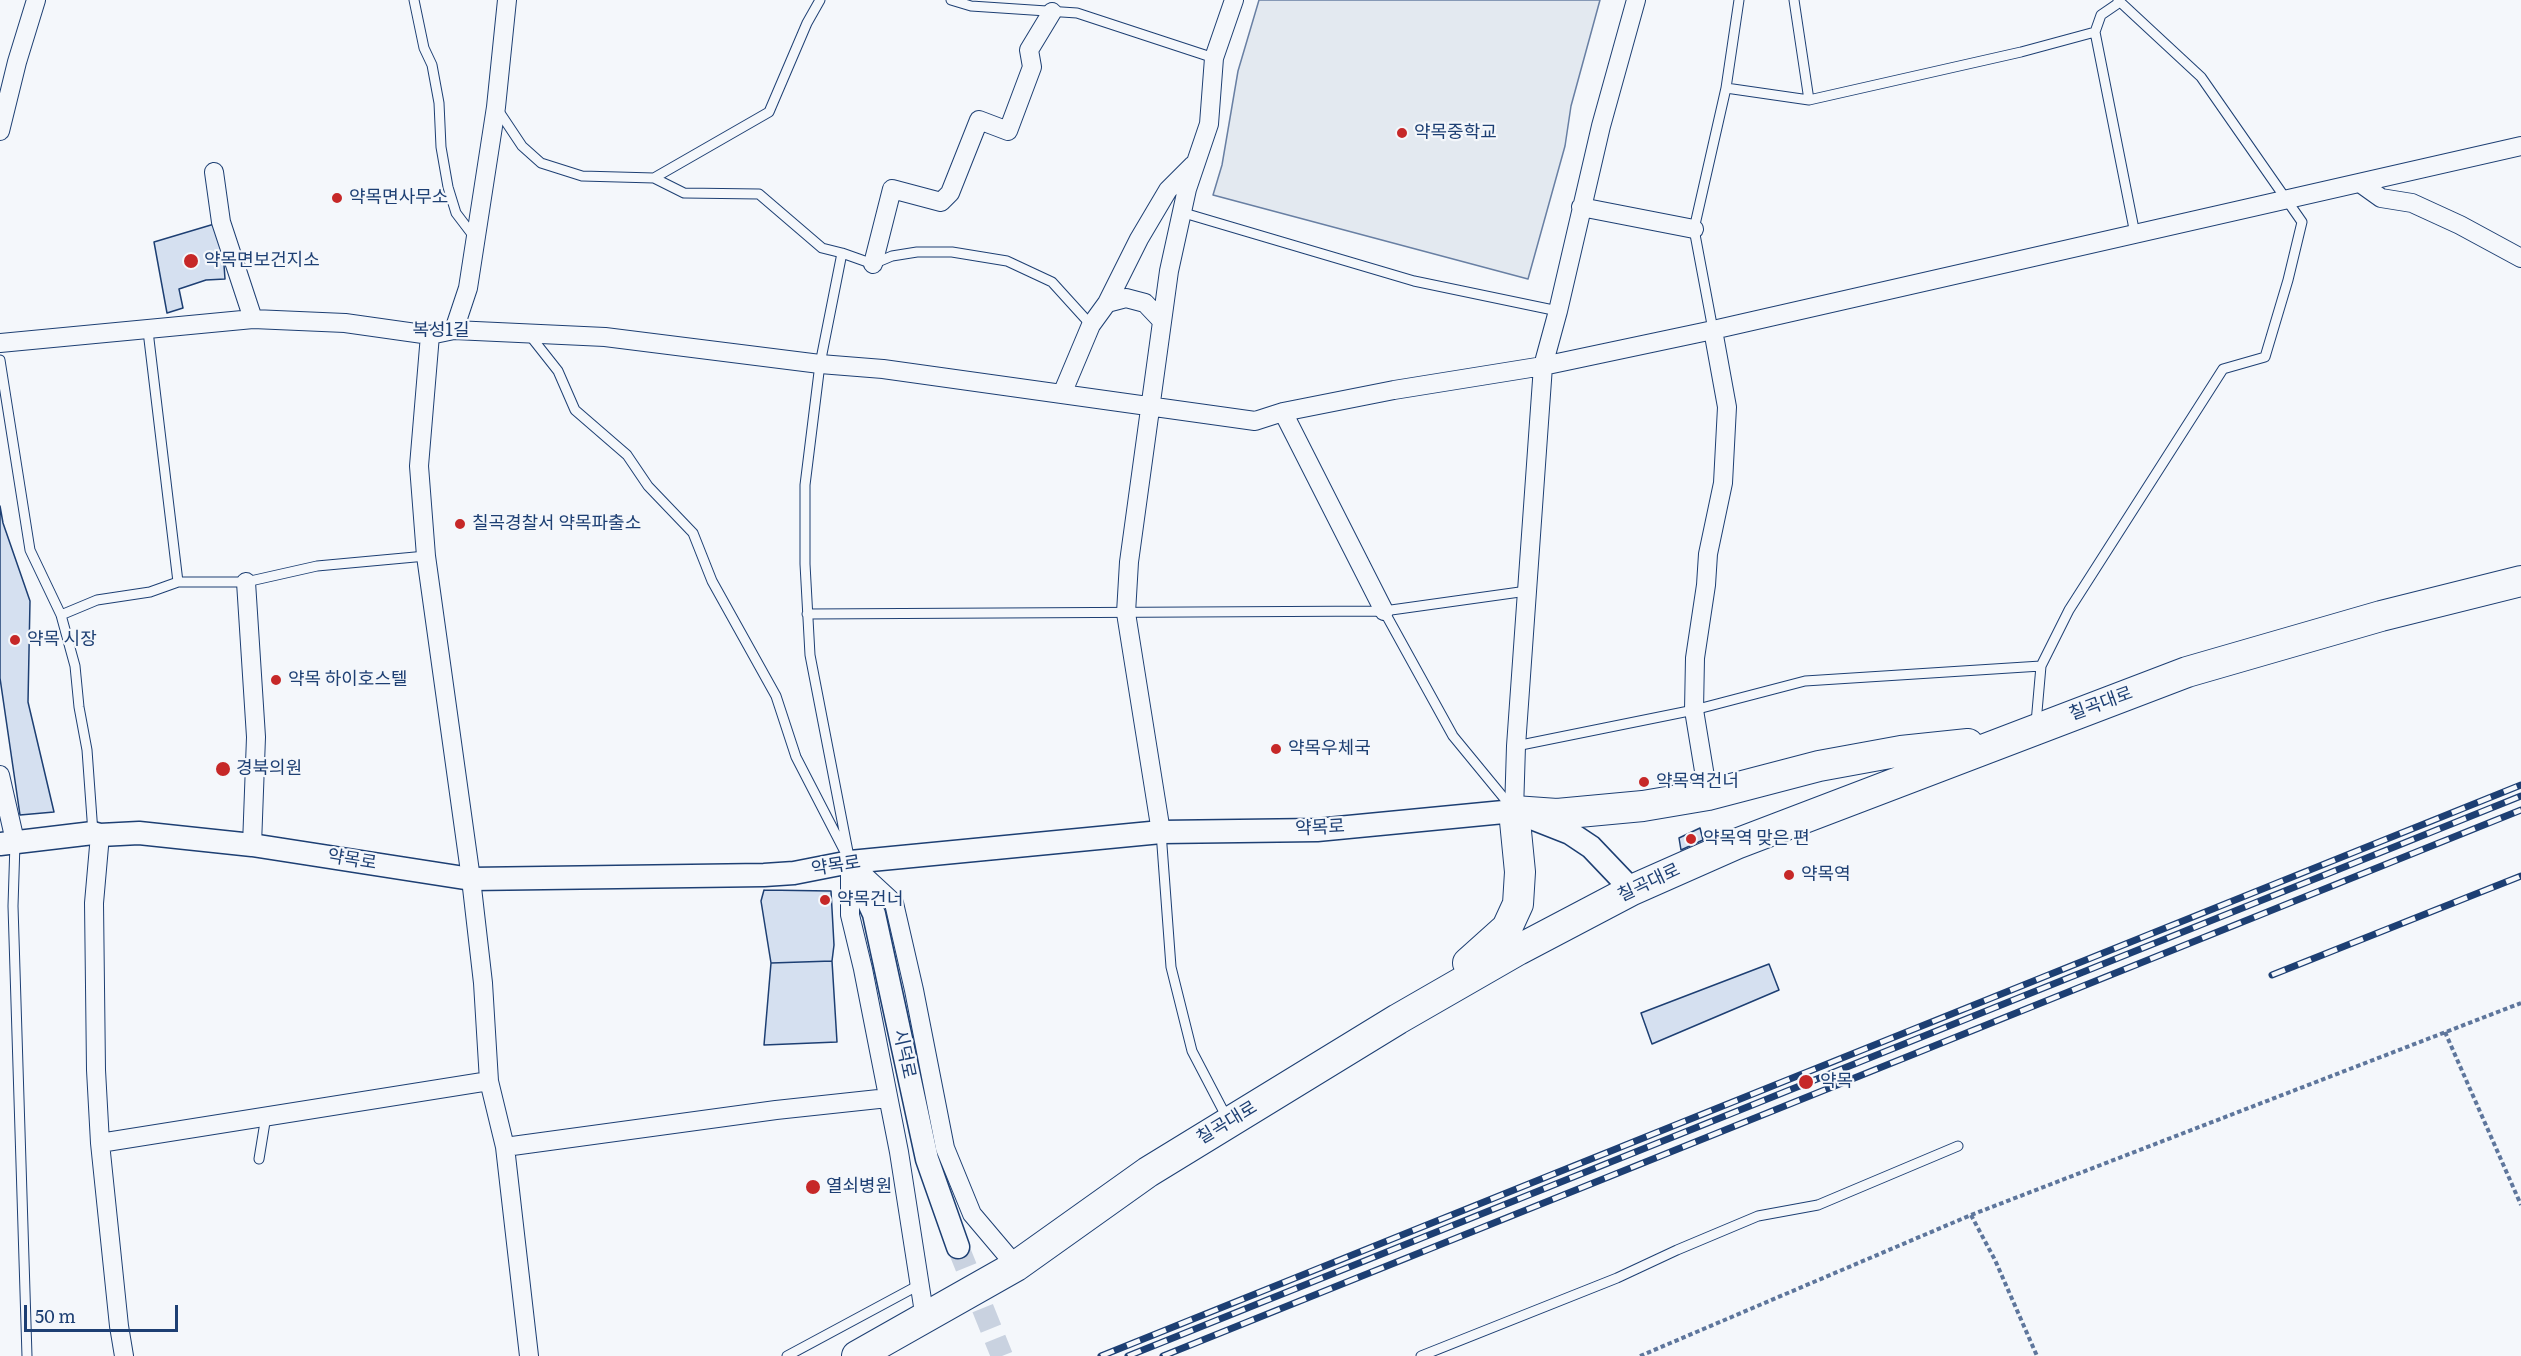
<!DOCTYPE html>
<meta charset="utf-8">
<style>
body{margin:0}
#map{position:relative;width:2521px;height:1356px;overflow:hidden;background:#f4f7fb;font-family:Literata,serif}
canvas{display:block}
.scale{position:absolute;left:24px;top:1305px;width:154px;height:27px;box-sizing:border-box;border:3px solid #1d3f73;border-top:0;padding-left:8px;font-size:18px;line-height:21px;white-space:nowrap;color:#1d3f73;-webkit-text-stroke:4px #f4f7fb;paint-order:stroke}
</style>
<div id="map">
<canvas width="2521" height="1356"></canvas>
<div class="scale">50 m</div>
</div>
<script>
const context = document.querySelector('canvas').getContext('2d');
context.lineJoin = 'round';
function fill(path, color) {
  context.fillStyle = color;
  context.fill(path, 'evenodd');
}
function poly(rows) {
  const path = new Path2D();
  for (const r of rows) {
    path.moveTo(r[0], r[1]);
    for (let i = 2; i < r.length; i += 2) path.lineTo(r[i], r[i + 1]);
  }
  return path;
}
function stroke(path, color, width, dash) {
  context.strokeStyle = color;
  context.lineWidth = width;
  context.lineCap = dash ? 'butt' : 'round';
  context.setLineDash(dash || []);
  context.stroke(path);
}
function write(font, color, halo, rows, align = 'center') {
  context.font = font + ' Literata,"Noto Sans KR",serif';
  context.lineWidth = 4.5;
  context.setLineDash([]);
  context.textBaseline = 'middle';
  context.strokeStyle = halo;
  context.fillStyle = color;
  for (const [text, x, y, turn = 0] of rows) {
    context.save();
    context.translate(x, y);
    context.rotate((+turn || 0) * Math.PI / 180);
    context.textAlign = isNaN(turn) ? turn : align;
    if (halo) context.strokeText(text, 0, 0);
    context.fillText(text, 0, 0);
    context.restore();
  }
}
const green = poly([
 [1259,0,1600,0,1571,106,1565,146,1528,279,1213,195,1222,165,1238,71,1259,0]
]);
fill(green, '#e3e9f0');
stroke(green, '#687fa3', 1.5);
const building = poly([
 [221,222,225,279,206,280,179,289,183,308,167,313,154,242,221,222],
 [0,506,3,523,30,601,28,702,54,812,20,815,0,678,0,506],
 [1700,828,1703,840,1681,850,1679,838,1700,828],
 [764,890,831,891,834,945,832,961,771,963,761,901,764,890],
 [832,961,837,1042,764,1045,771,963,832,961],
 [1769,964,1779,990,1652,1044,1641,1013,1769,964]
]);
fill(building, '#d5e0f0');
stroke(building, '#1d3f73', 1.5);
stroke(poly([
 [958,1247,1002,1356]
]), '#c9d2e0', 22, [22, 11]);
const service = poly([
 [414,0,424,48,432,65,439,103,441,147,448,187,456,213,475,238],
 [951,0,971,6,1077,13,1214,58],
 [1794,0,1809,100],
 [2095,32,2101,15,2120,2],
 [1726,88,1809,100,2021,52,2095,32,2135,234],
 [498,110,522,146,541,163,582,176,654,178,684,193,759,194,822,248,842,253,820,364,805,485,805,564,810,655,850,862],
 [654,178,769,112,807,23,820,0],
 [1184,213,1414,281,1558,311],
 [842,253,873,264,892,256,917,252,952,252,1007,261,1052,282,1091,325],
 [1713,330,1694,229,1726,88,1739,0],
 [148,331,178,582],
 [528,333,558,371,575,410,627,455,648,486,693,533,712,581,776,696,796,757,845,852],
 [0,360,30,550,61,615,75,666,79,707,87,750,93,833],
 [1384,611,1453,736,1513,809],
 [807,614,1384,611,1527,591],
 [61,615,97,600,150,592,178,582,246,582,317,566,426,556],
 [2036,723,2041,666,2069,610,2223,369,2265,357,2288,280,2302,222,2201,77,2118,0],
 [1516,746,1694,710,1805,681,2041,666],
 [1161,832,1171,967,1192,1051,1227,1118],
 [15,843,13,906,27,1356],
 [259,1159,266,1116],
 [787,1356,919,1285],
 [1421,1356,1617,1278,1677,1250,1758,1216,1818,1205,1958,1146]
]);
const minor = poly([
 [0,131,17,62,36,0],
 [214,172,221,222,253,319],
 [2360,183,2381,198,2412,203,2460,225,2521,258],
 [1581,207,1694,229],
 [873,264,892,189,941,202,950,193,979,120,1008,131,1032,67,1029,50,1052,12],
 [1107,303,1126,298,1145,303,1162,321],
 [454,330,468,288,496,107,507,0],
 [430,335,419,466,426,556,471,879,483,983,489,1081,505,1147,529,1356],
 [0,343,253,319,345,323,430,335,454,330,605,337,820,364,883,369,1255,421,1283,412,1394,390,1543,366,1713,330,2521,146],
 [1062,394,1091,325,1107,303,1139,239,1168,190,1193,165],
 [1283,412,1384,611],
 [246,582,256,737,252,845],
 [0,775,15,841],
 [1708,795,1694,710,1695,658,1706,585,1708,554,1723,483,1727,407,1713,330],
 [1514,811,1516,746,1543,366,1558,311,1601,126,1636,0],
 [1161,832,1126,613,1129,562,1169,271,1187,189,1209,124,1214,58,1234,0],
 [100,835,94,903,96,1070,100,1143,119,1326,124,1356],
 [850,864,850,915,863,969,899,1152,925,1319],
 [855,867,894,903,914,990,945,1148,972,1214,1016,1266],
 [100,1143,489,1081],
 [505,1147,776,1110,888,1098]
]);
const tertiary = poly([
 [0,844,93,833,100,835,139,833,252,845,471,879,764,875,794,873,850,862,1161,832,1317,830,1514,811,1570,833,1591,847,1632,890],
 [850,862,874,914,927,1159,958,1247]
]);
const primary = poly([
 [1468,963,1507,928,1518,904,1520,872,1514,811,1557,814,1643,806,1708,795,1819,766,1901,751,1968,744],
 [857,1356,1016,1266,1148,1172,1398,1019,1518,950,1632,890,1736,844,2187,672,2381,616,2521,581]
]);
stroke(service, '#1d3f73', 11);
stroke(minor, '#1d3f73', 20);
stroke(tertiary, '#1d3f73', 25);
stroke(primary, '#1d3f73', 32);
stroke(poly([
 [2445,1032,2521,1205],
 [1971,1215,1995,1260,2037,1356],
 [1640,1356,1971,1215,2521,1003]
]), '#5e769c', 4, [4.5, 3]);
stroke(service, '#f4f7fb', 9);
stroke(minor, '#f4f7fb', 18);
stroke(tertiary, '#f4f7fb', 22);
stroke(primary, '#f4f7fb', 30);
const rail = poly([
 [2272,975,2521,876],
 [1101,1356,2521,785],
 [1128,1356,2521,796],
 [1163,1356,2521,810]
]);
stroke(rail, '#1d3f73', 7);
stroke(rail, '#f4f7fb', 4.5, [14]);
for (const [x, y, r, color] of [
 [1402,133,6,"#c62828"],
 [337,198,6,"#c62828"],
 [191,261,8,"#c62828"],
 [460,524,6,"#c62828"],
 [15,640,6,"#c62828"],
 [276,680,6,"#c62828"],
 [1276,749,6,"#c62828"],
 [223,769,8,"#c62828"],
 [1644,782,6,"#c62828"],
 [1691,839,6,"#c62828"],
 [1789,875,6,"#c62828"],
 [825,900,6,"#c62828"],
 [1806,1082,8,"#c62828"],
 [813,1187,8,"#c62828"]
]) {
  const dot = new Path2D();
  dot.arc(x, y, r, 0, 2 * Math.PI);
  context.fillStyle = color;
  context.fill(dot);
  stroke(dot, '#f4f7fb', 2);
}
write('18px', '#1d3f73', '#f4f7fb', [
 ["약목중학교",1414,133],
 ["약목면사무소",349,198],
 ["약목면보건지소",204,261],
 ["칠곡경찰서 약목파출소",472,524],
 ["약목 시장",27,640],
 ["약목 하이호스텔",288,680],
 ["약목우체국",1288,749],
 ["경북의원",236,769],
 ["약목역건너",1656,782],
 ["약목역 맞은 편",1703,839],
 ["약목역",1801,875],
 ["약목건너",837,900],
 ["약목",1820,1082],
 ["열쇠병원",826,1187]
], 'left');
write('18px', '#1d3f73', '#f4f7fb', [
 ["복성1길",441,331],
 ["칠곡대로",2101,704,-20],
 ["약목로",1320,828,-3],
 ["약목로",352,860,9],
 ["약목로",836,866,-9],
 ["칠곡대로",1649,883,-25],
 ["시덕로",904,1054,78],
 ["칠곡대로",1227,1123,-31]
]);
</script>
